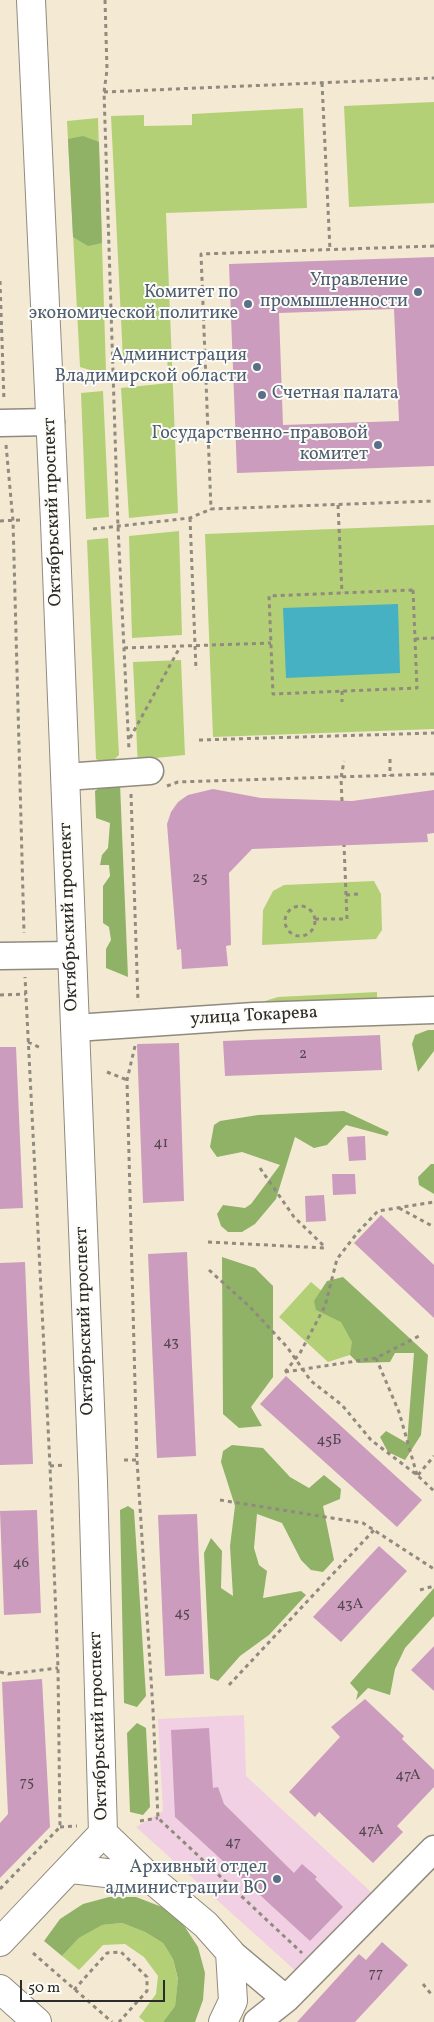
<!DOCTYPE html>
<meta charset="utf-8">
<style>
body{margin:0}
#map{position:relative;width:434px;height:2022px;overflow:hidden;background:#f4ead3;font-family:Vollkorn,serif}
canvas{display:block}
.scale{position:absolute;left:20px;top:1980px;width:145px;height:22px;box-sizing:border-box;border:2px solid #2b2b2b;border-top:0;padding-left:6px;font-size:15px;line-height:18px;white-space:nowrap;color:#2b2b2b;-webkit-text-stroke:4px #fdfcf7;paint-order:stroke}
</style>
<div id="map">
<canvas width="434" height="2022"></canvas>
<div class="scale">50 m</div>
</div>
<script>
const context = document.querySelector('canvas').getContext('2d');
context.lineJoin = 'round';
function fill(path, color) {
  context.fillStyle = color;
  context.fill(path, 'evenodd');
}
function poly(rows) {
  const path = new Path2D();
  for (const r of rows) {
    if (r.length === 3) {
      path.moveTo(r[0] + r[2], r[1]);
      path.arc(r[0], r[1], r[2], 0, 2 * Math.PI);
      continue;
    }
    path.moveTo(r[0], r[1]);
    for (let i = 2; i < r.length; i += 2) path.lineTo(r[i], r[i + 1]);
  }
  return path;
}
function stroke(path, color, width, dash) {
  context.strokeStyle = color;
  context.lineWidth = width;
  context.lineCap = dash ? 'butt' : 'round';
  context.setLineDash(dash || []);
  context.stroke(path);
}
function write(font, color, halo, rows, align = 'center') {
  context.font = font + ' Vollkorn,serif';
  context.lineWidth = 4;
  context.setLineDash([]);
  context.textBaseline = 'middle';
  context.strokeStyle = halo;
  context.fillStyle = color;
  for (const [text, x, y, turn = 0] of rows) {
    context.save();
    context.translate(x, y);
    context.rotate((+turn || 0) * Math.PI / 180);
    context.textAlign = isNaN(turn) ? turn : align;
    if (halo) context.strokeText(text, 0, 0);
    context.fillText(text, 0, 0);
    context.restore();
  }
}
fill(poly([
 [244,1715,246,1776,385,1905,309,1983,136,1827,163,1811,158,1719]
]), '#f1d0e3');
fill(poly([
 [434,102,434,203,349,207,344,106],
 [303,108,307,208,166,213,178,513,129,518,121,388,169,383,167,358,123,360,111,116,144,115,144,126,192,125,192,114],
 [98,118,106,371,93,371,80,367,67,121],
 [103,391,109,517,86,519,81,393],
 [434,525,434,729,213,737,205,534],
 [179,531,182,635,132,638,129,536],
 [108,538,119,755,108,765,96,759,87,540],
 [181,660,185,755,156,758,138,768,133,662],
 [374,881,381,894,382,930,376,939,262,945,263,910,273,891,284,885],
 [377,992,377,1006,273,1008,265,1001,278,997],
 [311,1282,384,1344,328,1362,279,1317],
 [122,1923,145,1932,163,1943,173,1959,178,1980,175,2006,163,2022,145,2022,139,2017,156,1994,158,1976,144,1957,125,1944,103,1945,79,1970,62,1956,79,1938,101,1925]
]), '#b4d076');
fill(poly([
 [83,136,99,142,102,243,88,246,73,237,68,139],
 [120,784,128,977,106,968,106,949,111,940,109,927,103,923,103,886,110,876,109,865,100,865,102,855,108,848,110,823,96,818,95,791,102,786],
 [428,1030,434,1030,434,1051,418,1072,412,1044,415,1035],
 [344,1111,389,1132,387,1136,346,1125,327,1145,314,1148,295,1137,276,1199,255,1224,242,1232,228,1232,221,1226,217,1214,223,1205,245,1208,251,1204,280,1165,242,1152,217,1157,210,1147,214,1125,220,1121,258,1115],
 [431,1164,434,1164,434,1194,419,1185,418,1177],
 [222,1257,255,1268,273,1286,273,1377,251,1407,262,1426,239,1428,223,1414],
 [343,1277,428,1355,421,1435,405,1460,388,1452,380,1437,386,1431,407,1443,414,1353,395,1353,390,1362,358,1363,350,1355,352,1342,341,1322,316,1310,314,1301,327,1281],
 [232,1445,263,1448,290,1477,309,1488,324,1475,341,1489,340,1499,323,1506,334,1560,323,1572,311,1570,301,1560,282,1523,257,1514,254,1548,259,1565,267,1571,263,1598,301,1591,306,1595,269,1635,240,1656,218,1681,210,1678,204,1553,211,1538,222,1551,221,1588,233,1596,230,1546,235,1506,221,1462,223,1451],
 [128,1506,134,1510,146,1696,137,1707,124,1703,120,1510],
 [434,1588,434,1616,405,1648,395,1669,390,1695,368,1688,356,1700,358,1692,350,1683],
 [137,1723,146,1728,150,1807,143,1815,130,1812,127,1733],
 [109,1897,136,1897,162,1907,183,1924,198,1947,205,1973,203,2000,195,2022,163,2022,175,2006,178,1979,173,1959,163,1943,145,1932,122,1923,102,1925,79,1938,62,1956,44,1941,60,1919,83,1904]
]), '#8fb267');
fill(poly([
 [398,604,400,673,286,678,283,608]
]), '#45b1c2');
fill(poly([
 [434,257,434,466,237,473,229,264],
 [394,309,399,421,283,425,279,313],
 [213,789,261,798,352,801,434,790,434,833,427,834,428,842,252,849,229,873,231,945,226,946,228,966,182,969,181,949,177,950,167,824,171,812,178,802,188,795],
 [380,1035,382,1070,225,1076,223,1041],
 [179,1043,184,1201,143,1203,137,1044],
 [0,1047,16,1047,23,1208,0,1209],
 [365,1136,366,1160,349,1161,347,1137],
 [332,1174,355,1174,356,1194,333,1195],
 [324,1195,326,1221,306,1222,305,1196],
 [381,1215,434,1265,434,1318,354,1243],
 [187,1252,196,1456,157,1458,148,1254],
 [25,1262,33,1464,0,1465,0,1263],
 [286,1376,422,1500,397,1527,260,1404],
 [37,1510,41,1613,4,1615,0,1511],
 [197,1514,204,1674,165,1676,158,1515],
 [379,1546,407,1571,341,1642,313,1617],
 [434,1646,434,1691,411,1670],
 [42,1679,50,1827,0,1878,0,1823,8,1814,2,1682],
 [365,1699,404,1736,402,1739,434,1770,434,1787,397,1826,403,1832,373,1863,319,1812,315,1817,289,1792,340,1737,331,1727],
 [209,1728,213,1788,218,1787,224,1804,294,1873,302,1864,317,1877,315,1879,343,1907,310,1941,175,1817,171,1730],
 [382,1942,408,1965,355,2022,297,2022,359,1954,366,1960]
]), '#cb9cbd');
const minor = poly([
 [0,423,51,422],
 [65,777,150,771],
 [0,956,72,955],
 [75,1028,254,1016,434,1010],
 [230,1952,286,1999],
 [257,2022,286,1999,434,1849]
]);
const major = poly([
 [31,0,55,522,93,1481,103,1833],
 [103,1833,150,1878,206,1925,230,1952,233,2001,223,2022],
 [71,1869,150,1878],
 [0,1942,103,1833],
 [0,1989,37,2022]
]);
stroke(minor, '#908a7f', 29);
stroke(major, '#908a7f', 30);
stroke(poly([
 [105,0,107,70,104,92,118,527,129,750],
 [322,83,330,250],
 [104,92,434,78],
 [434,246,201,254,211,509,434,501],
 [0,281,4,401],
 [6,445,13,521,24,933],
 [338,505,342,593],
 [190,518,196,670],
 [0,521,21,520],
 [93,529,190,518,211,509],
 [413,590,417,688,273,694,269,596,413,590],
 [415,639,434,638],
 [124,648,271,643],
 [342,691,342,702],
 [130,738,180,647],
 [199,740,434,733],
 [390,759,390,776],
 [167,786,178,782,434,774],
 [131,794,138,1002],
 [342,801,341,778,344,761],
 [346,895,358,894],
 [300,921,15],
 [315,919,347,919,344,845],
 [0,995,26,994],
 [28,1042,41,1048],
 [135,1046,127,1080,137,1460,153,1710,158,1818,302,1953],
 [107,1072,127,1080],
 [260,1168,294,1217,325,1247],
 [399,1208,434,1227],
 [208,1242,325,1248],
 [209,1270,250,1307,287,1347,311,1381,342,1405,371,1440,417,1475,434,1491],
 [376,1358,399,1412,417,1475],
 [285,1372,300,1353,325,1306,337,1259,358,1232,378,1211,434,1202],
 [285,1372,376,1358,421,1335],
 [124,1460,137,1460],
 [50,1466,64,1465],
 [418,1475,434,1456],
 [220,1500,363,1523,434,1569],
 [420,1590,434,1586],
 [0,1672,8,1674,58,1668],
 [229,1685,374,1530],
 [140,1821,158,1818],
 [60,1827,77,1826],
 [0,1889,60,1827,58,1668,50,1466,25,977],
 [33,1953,112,2022],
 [423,1984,431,1994],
 [74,1990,107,1953,121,1952,147,1977,147,1991,119,2022]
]), '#908a7f', 3, [4, 4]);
stroke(minor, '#fff', 26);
stroke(major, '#fff', 28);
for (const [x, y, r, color] of [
 [418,292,5,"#5c6f8a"],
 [248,304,5,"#5c6f8a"],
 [257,367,5,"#5c6f8a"],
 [262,395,5,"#5c6f8a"],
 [378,445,5,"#5c6f8a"],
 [277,1879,5,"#5c6f8a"]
]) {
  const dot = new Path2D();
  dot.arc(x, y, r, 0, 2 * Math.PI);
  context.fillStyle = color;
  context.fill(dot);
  stroke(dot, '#fdfcf7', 2);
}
write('15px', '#534750', null, [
 ["25",200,879],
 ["2",303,1055],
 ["41",161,1144],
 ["43",171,1343],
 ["45Б",329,1441],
 ["46",21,1564],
 ["43А",350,1605],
 ["45",182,1614],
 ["47А",408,1776],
 ["75",27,1783],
 ["47А",371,1831],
 ["47",233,1843],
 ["77",376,1974]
]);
write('18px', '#4e5e75', '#fdfcf7', [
 ["Управление",408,282],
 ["промышленности",408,303],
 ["Комитет по",238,294],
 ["экономической политике",238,315],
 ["Администрация",247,357],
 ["Владимирской области",247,378],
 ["Счетная палата",272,395,"left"],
 ["Государственно-правовой",368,435],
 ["комитет",368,456],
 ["Архивный отдел",267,1869],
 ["администрации ВО",267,1890]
], 'right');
write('18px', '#2b2b2b', '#fdfcf7', [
 ["Октябрьский проспект",54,512,-92],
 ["Октябрьский проспект",70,917,-92],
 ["улица Токарева",254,1017,-3],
 ["Октябрьский проспект",86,1321,-92],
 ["Октябрьский проспект",100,1726,-92]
]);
</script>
